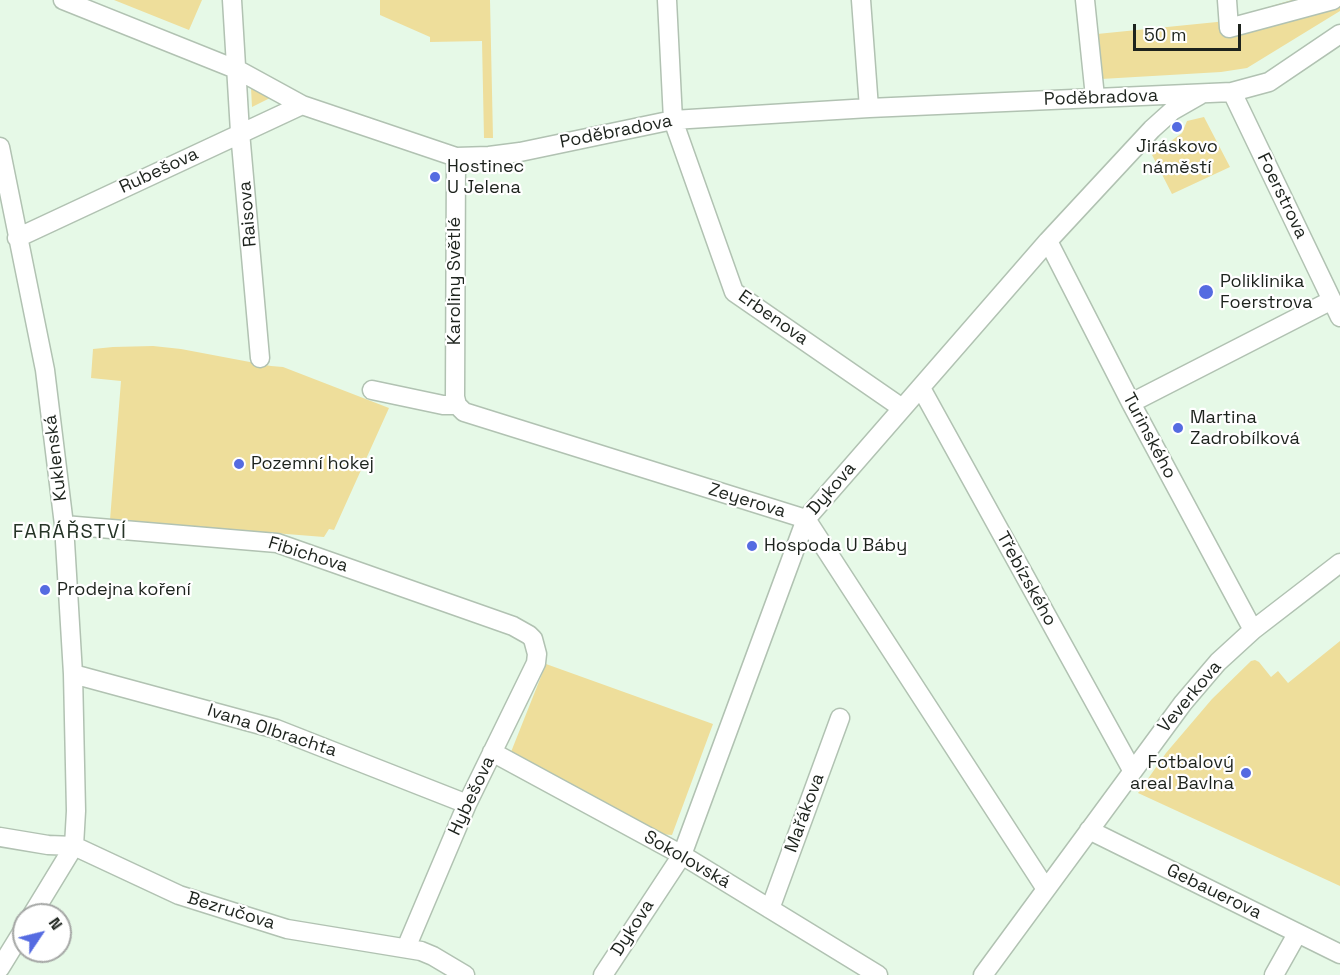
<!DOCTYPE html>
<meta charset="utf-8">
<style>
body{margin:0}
#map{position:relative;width:1340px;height:975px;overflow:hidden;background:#e6f9e7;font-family:"Space Grotesk",sans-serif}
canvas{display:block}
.north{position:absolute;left:12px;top:903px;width:60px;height:60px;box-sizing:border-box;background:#fff;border:2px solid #a5a7a5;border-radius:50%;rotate:55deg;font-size:16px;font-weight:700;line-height:24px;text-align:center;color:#1d231d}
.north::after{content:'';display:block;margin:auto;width:21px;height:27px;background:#556be1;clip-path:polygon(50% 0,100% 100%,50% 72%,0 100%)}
.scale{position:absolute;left:1133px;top:24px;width:108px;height:27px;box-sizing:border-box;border:3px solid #1d231d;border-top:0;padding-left:8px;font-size:18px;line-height:21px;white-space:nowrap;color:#1d231d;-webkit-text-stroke:4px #fff;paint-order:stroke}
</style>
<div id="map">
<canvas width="1340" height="975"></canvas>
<div class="north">N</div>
<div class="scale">50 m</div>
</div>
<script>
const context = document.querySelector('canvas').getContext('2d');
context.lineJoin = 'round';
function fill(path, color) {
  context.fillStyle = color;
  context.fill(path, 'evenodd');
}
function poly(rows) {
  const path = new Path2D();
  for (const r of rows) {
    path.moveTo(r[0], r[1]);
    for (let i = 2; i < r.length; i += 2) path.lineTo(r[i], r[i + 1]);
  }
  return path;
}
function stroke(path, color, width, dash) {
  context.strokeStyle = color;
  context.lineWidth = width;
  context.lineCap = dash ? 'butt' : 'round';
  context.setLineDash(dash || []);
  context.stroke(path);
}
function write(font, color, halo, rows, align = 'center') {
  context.font = font + ' "Space Grotesk",sans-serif';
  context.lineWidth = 4.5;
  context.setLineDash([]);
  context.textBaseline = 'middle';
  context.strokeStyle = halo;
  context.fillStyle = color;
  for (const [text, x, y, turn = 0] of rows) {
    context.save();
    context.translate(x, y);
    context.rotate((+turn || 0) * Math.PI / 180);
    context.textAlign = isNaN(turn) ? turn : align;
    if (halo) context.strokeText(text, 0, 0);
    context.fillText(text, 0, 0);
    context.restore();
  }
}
fill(poly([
 [114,0,202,0,189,30],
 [380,0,490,0,493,138,484,138,482,41,430,42,430,37,380,15],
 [1292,0,1340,0,1340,11,1247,68,1221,72,1101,79,1097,34,1217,22],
 [251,88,270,98,252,107],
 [1204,117,1230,167,1172,194,1152,155,1182,133,1187,121],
 [153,346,181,349,271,366,283,367,389,408,334,530,329,529,324,537,110,520,121,381,91,378,93,349,113,347],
 [1340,641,1340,886,1138,793,1166,753,1212,699,1251,661,1255,660,1259,662,1271,677,1278,671,1288,683],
 [546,664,713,724,672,835,660,834,511,752]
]), '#eede9b');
const street = poly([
 [63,0,238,70,302,105,456,157,489,156,520,152,673,120,869,108,1232,92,1269,82,1340,34],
 [232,0,240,132,260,358],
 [667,0,673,120,734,292,902,408],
 [861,0,869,108],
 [1085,0,1095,97],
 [1227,0,1229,28,1333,0],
 [1232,92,1340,317],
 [0,147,45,370,64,525,73,674,76,811,74,846,32,915],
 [456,157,455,397,457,405,464,412,806,519,1046,889],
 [17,238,302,105],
 [1048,241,1131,403,1253,630],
 [921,388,1132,770],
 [372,390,443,405,457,405],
 [1131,403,1332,300],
 [64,525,277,543,513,626,529,635,533,639,537,654,536,663,467,804,406,948],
 [73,674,276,729,467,804],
 [492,752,682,855,878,975],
 [1089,830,1340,954],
 [0,837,48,845,74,846,179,895,287,929,421,951,433,956,465,975],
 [770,909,840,718],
 [0,968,24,929],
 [603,975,682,855,806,519,1048,241,1152,129,1172,111,1200,95],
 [983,975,1183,703,1218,662,1253,630,1340,563],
 [1274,975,1297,934]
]);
stroke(street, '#b1c2b2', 21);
stroke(street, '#fff', 18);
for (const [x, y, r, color] of [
 [1177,127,6,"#556be1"],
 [435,177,6,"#556be1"],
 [1206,292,8,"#556be1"],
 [1178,428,6,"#556be1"],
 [239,464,6,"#556be1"],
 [752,546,6,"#556be1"],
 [45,590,6,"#556be1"],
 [1246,773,6,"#556be1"]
]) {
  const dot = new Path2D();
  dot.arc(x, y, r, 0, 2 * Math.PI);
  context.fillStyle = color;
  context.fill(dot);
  stroke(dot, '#fff', 2);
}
write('18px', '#1d231d', '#fff', [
 ["Poděbradova",1101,98,-2],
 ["Poděbradova",616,132,-11],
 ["Rubešova",159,171,-25],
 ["Foerstrova",1282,196,64],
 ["Raisova",248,214,-95],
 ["Karoliny Světlé",455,281,-90],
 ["Erbenova",773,318,35],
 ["Turinského",1149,436,62],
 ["Kuklenská",56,458,-97],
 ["Dykova",832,489,-49],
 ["Zeyerova",747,501,17],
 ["Fibichova",308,555,17],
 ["Třebízského",1026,579,61],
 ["Veverkova",1190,697,-50],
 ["Ivana Olbrachta",272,731,18],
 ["Hybešova",472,796,-65],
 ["Mařákova",805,813,-70],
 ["Sokolovská",687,860,30],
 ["Gebauerova",1214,892,26],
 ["Bezručova",231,911,17],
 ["Dykova",633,928,-57]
]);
write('18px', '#1d231d', '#fff', [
 ["Jiráskovo",1177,147,"center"],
 ["náměstí",1177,168,"center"],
 ["Hostinec",447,167],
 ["U Jelena",447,188],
 ["Poliklinika",1220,282],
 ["Foerstrova",1220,303],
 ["Martina",1190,418],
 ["Zadrobílková",1190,439],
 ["Pozemní hokej",251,464],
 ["Hospoda U Báby",764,546],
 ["Prodejna koření",57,590],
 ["Fotbalový",1234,763,"right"],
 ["areal Bavlna",1234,784,"right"]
], 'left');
context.letterSpacing = '1.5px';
write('20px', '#263427', '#fff', [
 ["FARÁŘSTVÍ",70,533]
]);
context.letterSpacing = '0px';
</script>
